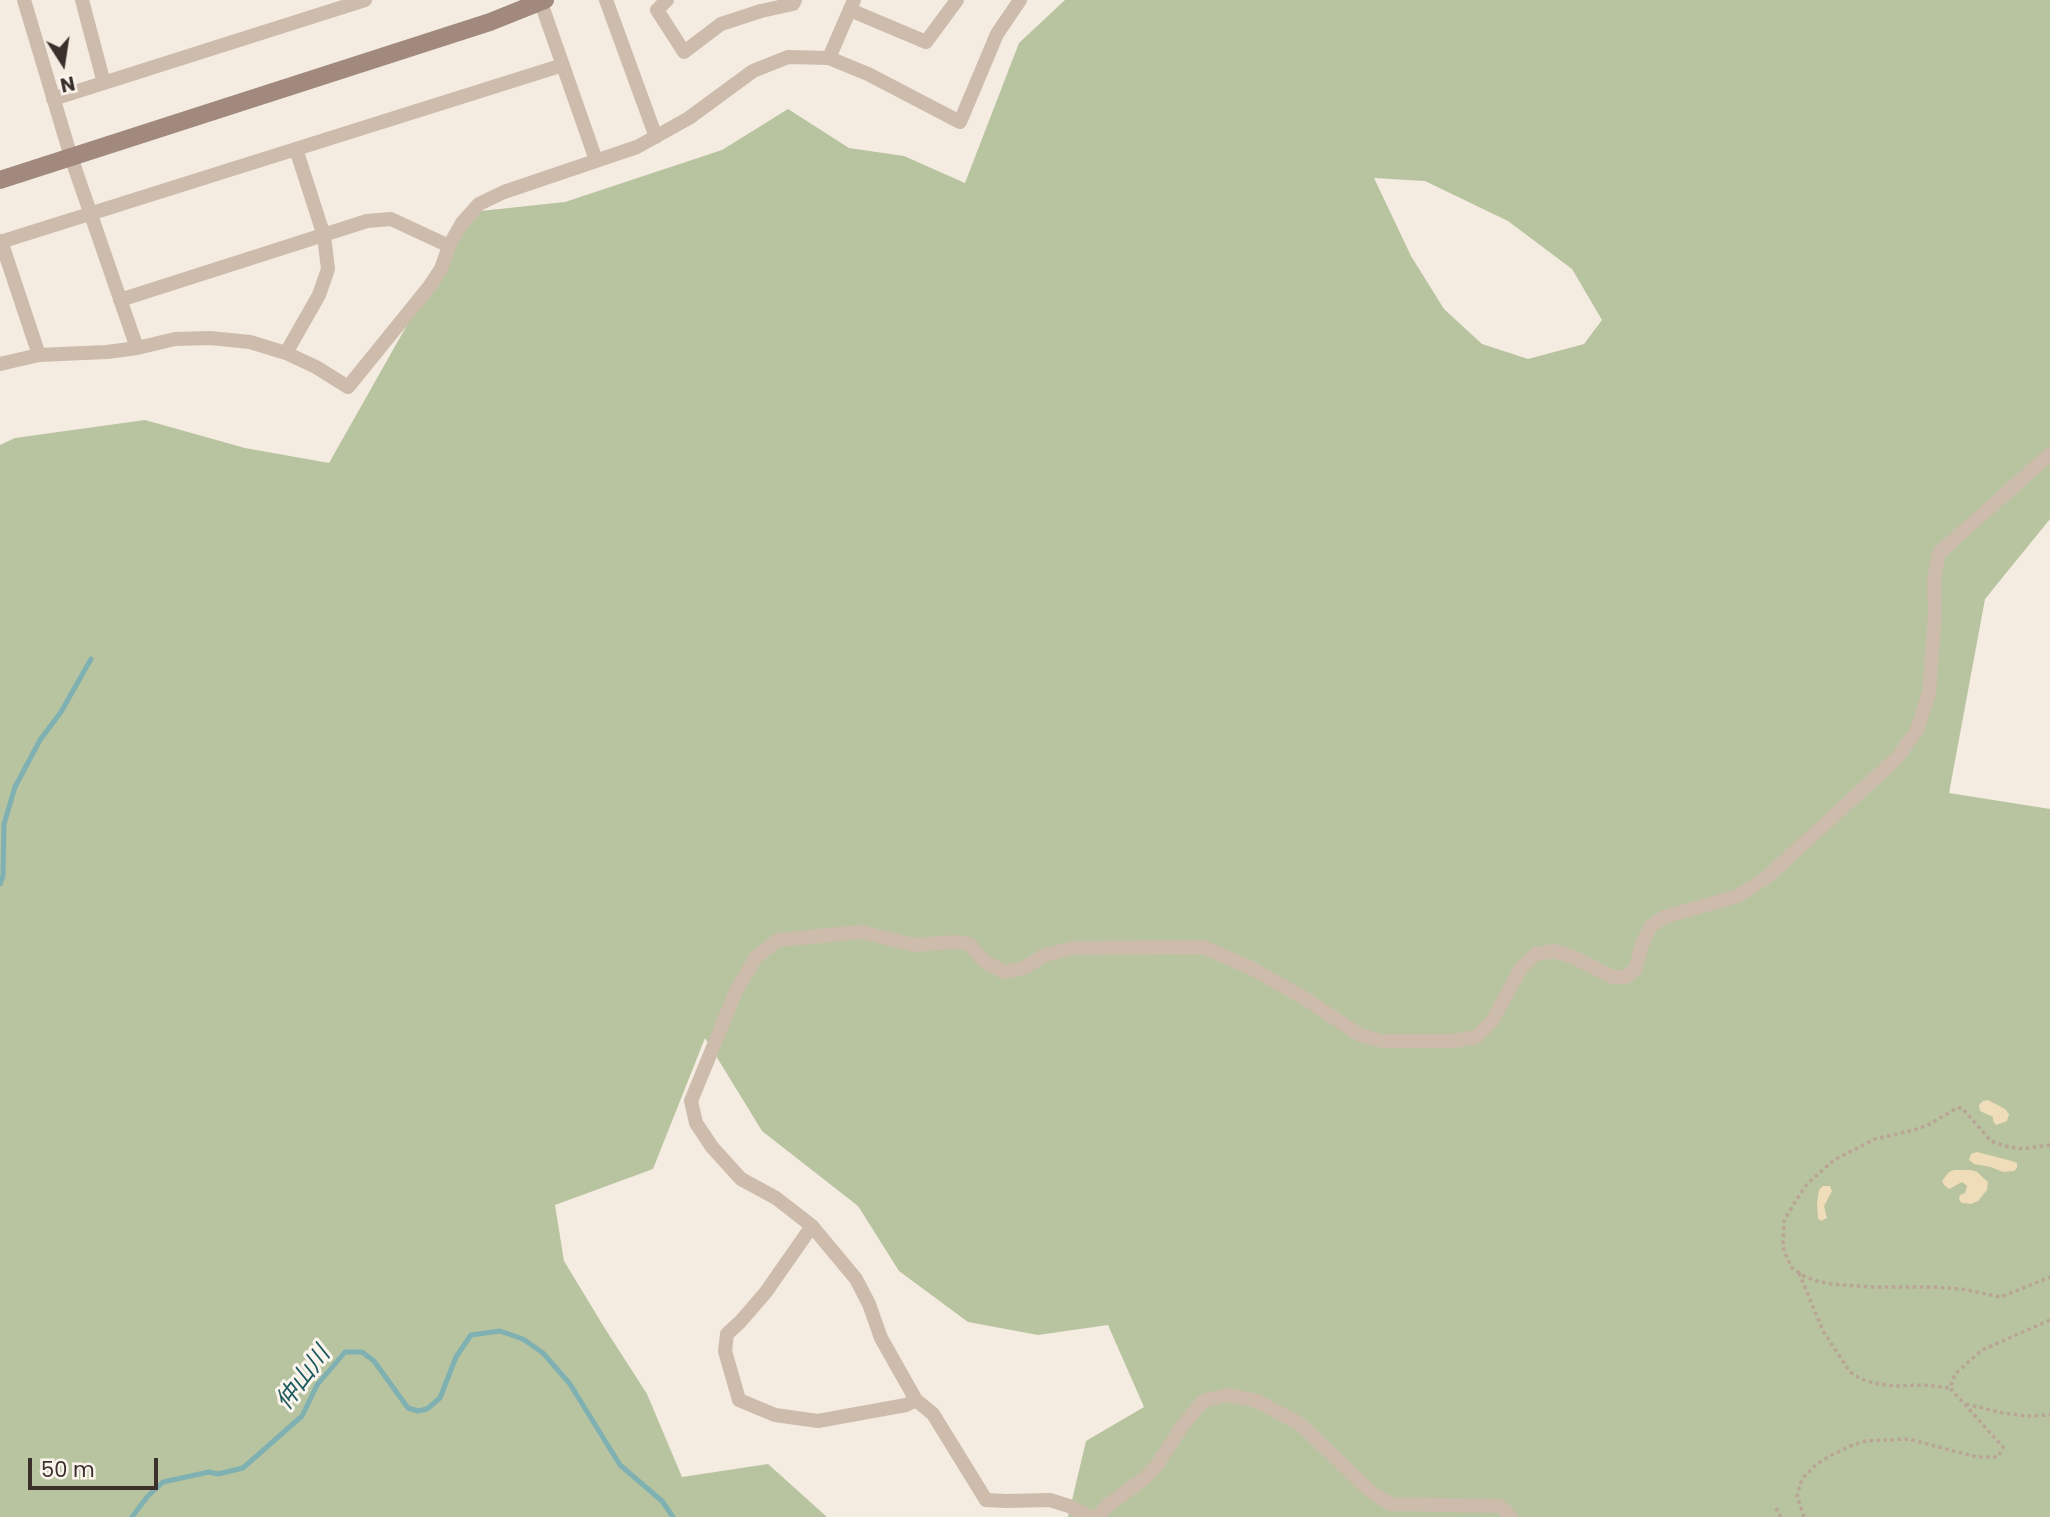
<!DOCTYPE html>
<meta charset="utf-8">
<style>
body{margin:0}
#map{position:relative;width:2050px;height:1517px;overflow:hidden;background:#f4ebe1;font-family:Poppins,sans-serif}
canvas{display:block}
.north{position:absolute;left:28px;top:28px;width:70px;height:70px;-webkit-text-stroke:5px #fbf5ee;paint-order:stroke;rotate:168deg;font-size:19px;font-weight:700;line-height:28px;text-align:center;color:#3b302b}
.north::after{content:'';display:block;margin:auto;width:24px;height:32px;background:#3b302b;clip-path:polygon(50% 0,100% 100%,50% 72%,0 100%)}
.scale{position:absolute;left:28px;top:1458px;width:130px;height:32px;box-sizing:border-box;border:4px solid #3b302b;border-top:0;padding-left:9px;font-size:21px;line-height:24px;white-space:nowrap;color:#3b302b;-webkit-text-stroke:5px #fbf5ee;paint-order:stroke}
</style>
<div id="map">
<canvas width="2050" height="1517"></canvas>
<div class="north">N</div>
<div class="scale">50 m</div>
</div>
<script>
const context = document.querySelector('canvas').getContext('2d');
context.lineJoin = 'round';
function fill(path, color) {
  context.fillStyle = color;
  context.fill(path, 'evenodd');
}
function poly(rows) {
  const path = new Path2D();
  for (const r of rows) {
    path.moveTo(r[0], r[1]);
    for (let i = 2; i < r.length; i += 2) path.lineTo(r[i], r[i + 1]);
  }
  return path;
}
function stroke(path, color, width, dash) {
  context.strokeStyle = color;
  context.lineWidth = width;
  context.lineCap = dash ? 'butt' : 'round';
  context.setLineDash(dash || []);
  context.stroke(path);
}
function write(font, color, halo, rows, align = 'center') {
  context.font = font + ' Poppins,"Noto Sans JP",sans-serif';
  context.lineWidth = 6;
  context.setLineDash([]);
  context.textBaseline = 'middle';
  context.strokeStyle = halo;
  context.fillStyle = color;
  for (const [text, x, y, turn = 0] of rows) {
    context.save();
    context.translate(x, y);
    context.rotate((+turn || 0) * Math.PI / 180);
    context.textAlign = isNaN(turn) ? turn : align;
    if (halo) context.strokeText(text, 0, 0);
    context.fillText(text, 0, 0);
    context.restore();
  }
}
fill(poly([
 [1065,0,2050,0,2050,519,1985,599,1949,793,2050,809,2050,1517,1068,1517,1086,1441,1144,1407,1108,1325,1038,1335,968,1322,899,1271,858,1206,762,1131,705,1038,653,1169,555,1205,564,1261,604,1327,647,1394,682,1477,768,1464,827,1517,0,1517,0,445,15,438,145,420,245,448,329,463,471,212,565,202,722,150,788,109,849,148,904,156,965,183,1019,43],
 [1374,178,1425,181,1508,221,1572,269,1602,320,1584,344,1528,359,1482,344,1444,309,1411,256]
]), '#b8c4a0');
fill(poly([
 [1988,1100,2005,1109,2009,1114,2007,1121,1996,1125,1993,1121,1993,1117,1980,1111,1979,1105,1983,1101],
 [1977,1152,2012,1161,2017,1163,2017,1168,2014,1171,2003,1172,1991,1167,1974,1164,1969,1160,1971,1154],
 [1954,1170,1971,1170,1977,1172,1988,1182,1987,1190,1978,1201,1971,1204,1962,1203,1959,1200,1960,1195,1965,1193,1967,1186,1962,1182,1949,1189,1944,1185,1942,1181,1949,1172],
 [1823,1186,1830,1186,1832,1191,1824,1206,1827,1218,1821,1221,1818,1218,1817,1204,1819,1190]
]), '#efdcb8');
stroke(poly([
 [0,884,3,876,4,824,15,787,40,740,61,712,91,659],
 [132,1517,147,1497,163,1482,209,1472,218,1474,243,1468,302,1416,317,1385,345,1352,362,1352,374,1361,408,1408,418,1411,427,1409,440,1398,456,1357,471,1335,500,1331,523,1339,543,1353,570,1384,620,1465,662,1501,673,1517]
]), '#7fb0b2', 5);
stroke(poly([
 [2050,1145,2023,1149,2005,1146,1991,1141,1962,1108,1957,1108,1928,1125,1914,1130,1875,1139,1834,1160,1807,1184,1795,1202,1784,1221,1783,1242,1784,1251,1792,1268,1804,1276,1817,1281,1831,1284,1871,1287,1932,1287,1962,1289,2001,1297,2050,1277],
 [1799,1273,1823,1331,1850,1372,1861,1379,1874,1383,1895,1386,1924,1385,1950,1388],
 [1966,1404,2003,1413,2027,1416,2050,1415],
 [1776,1508,1781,1517],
 [1804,1517,1797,1496,1802,1479,1817,1464,1830,1456,1850,1446,1866,1441,1908,1439,1977,1457,1998,1457,2003,1447,1950,1388,1955,1374,1982,1350,2050,1320]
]), '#b9a596', 3.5, [3.5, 3.5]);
stroke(poly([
 [24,0,71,157,137,348],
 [82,0,104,83],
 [540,0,596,160],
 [606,0,656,137],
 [667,0,657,10,684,52,721,24,761,11,793,4,795,0],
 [850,10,926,42,957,0],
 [829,58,854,0],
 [53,99,365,0],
 [1,241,39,355],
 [0,242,563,65],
 [120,300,367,221,391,219,449,246],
 [286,353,319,295,328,269,324,236,296,149],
 [0,364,39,355,107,352,137,348,175,339,210,338,250,342,286,353,316,367,348,387,429,287,441,269,449,246,462,223,479,204,504,192,637,147,689,118,753,71,788,57,829,58,868,74,960,122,997,34,1020,0],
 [812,1226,766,1292,740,1322,727,1334,725,1351,739,1400,775,1415,818,1421,906,1405,916,1400],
 [1090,1517,1069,1506,1050,1500,1006,1501,986,1500,933,1414,916,1400,881,1338,869,1304,856,1279,812,1226,776,1198,741,1179,712,1147,696,1123,691,1101,736,991,756,957,778,940,861,932,914,945,956,942,969,944,984,961,1004,972,1024,968,1045,955,1073,948,1203,947,1253,969,1304,998,1360,1035,1382,1041,1455,1041,1476,1037,1492,1021,1521,968,1536,954,1554,951,1573,957,1612,977,1626,977,1636,968,1641,947,1650,927,1664,917,1738,896,1767,877,1897,758,1917,730,1929,693,1935,614,1934,580,1939,553,2050,454],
 [1098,1517,1107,1506,1145,1478,1157,1465,1183,1425,1203,1401,1228,1395,1257,1401,1300,1424,1370,1491,1390,1504,1500,1506,1511,1517]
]), '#cdbbac', 14);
stroke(poly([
 [0,180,490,22,545,0]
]), '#a18a7d', 18);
write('italic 24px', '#1f5a5e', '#fbf5ee', [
 ["仲山川",304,1379,-53]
]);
</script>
